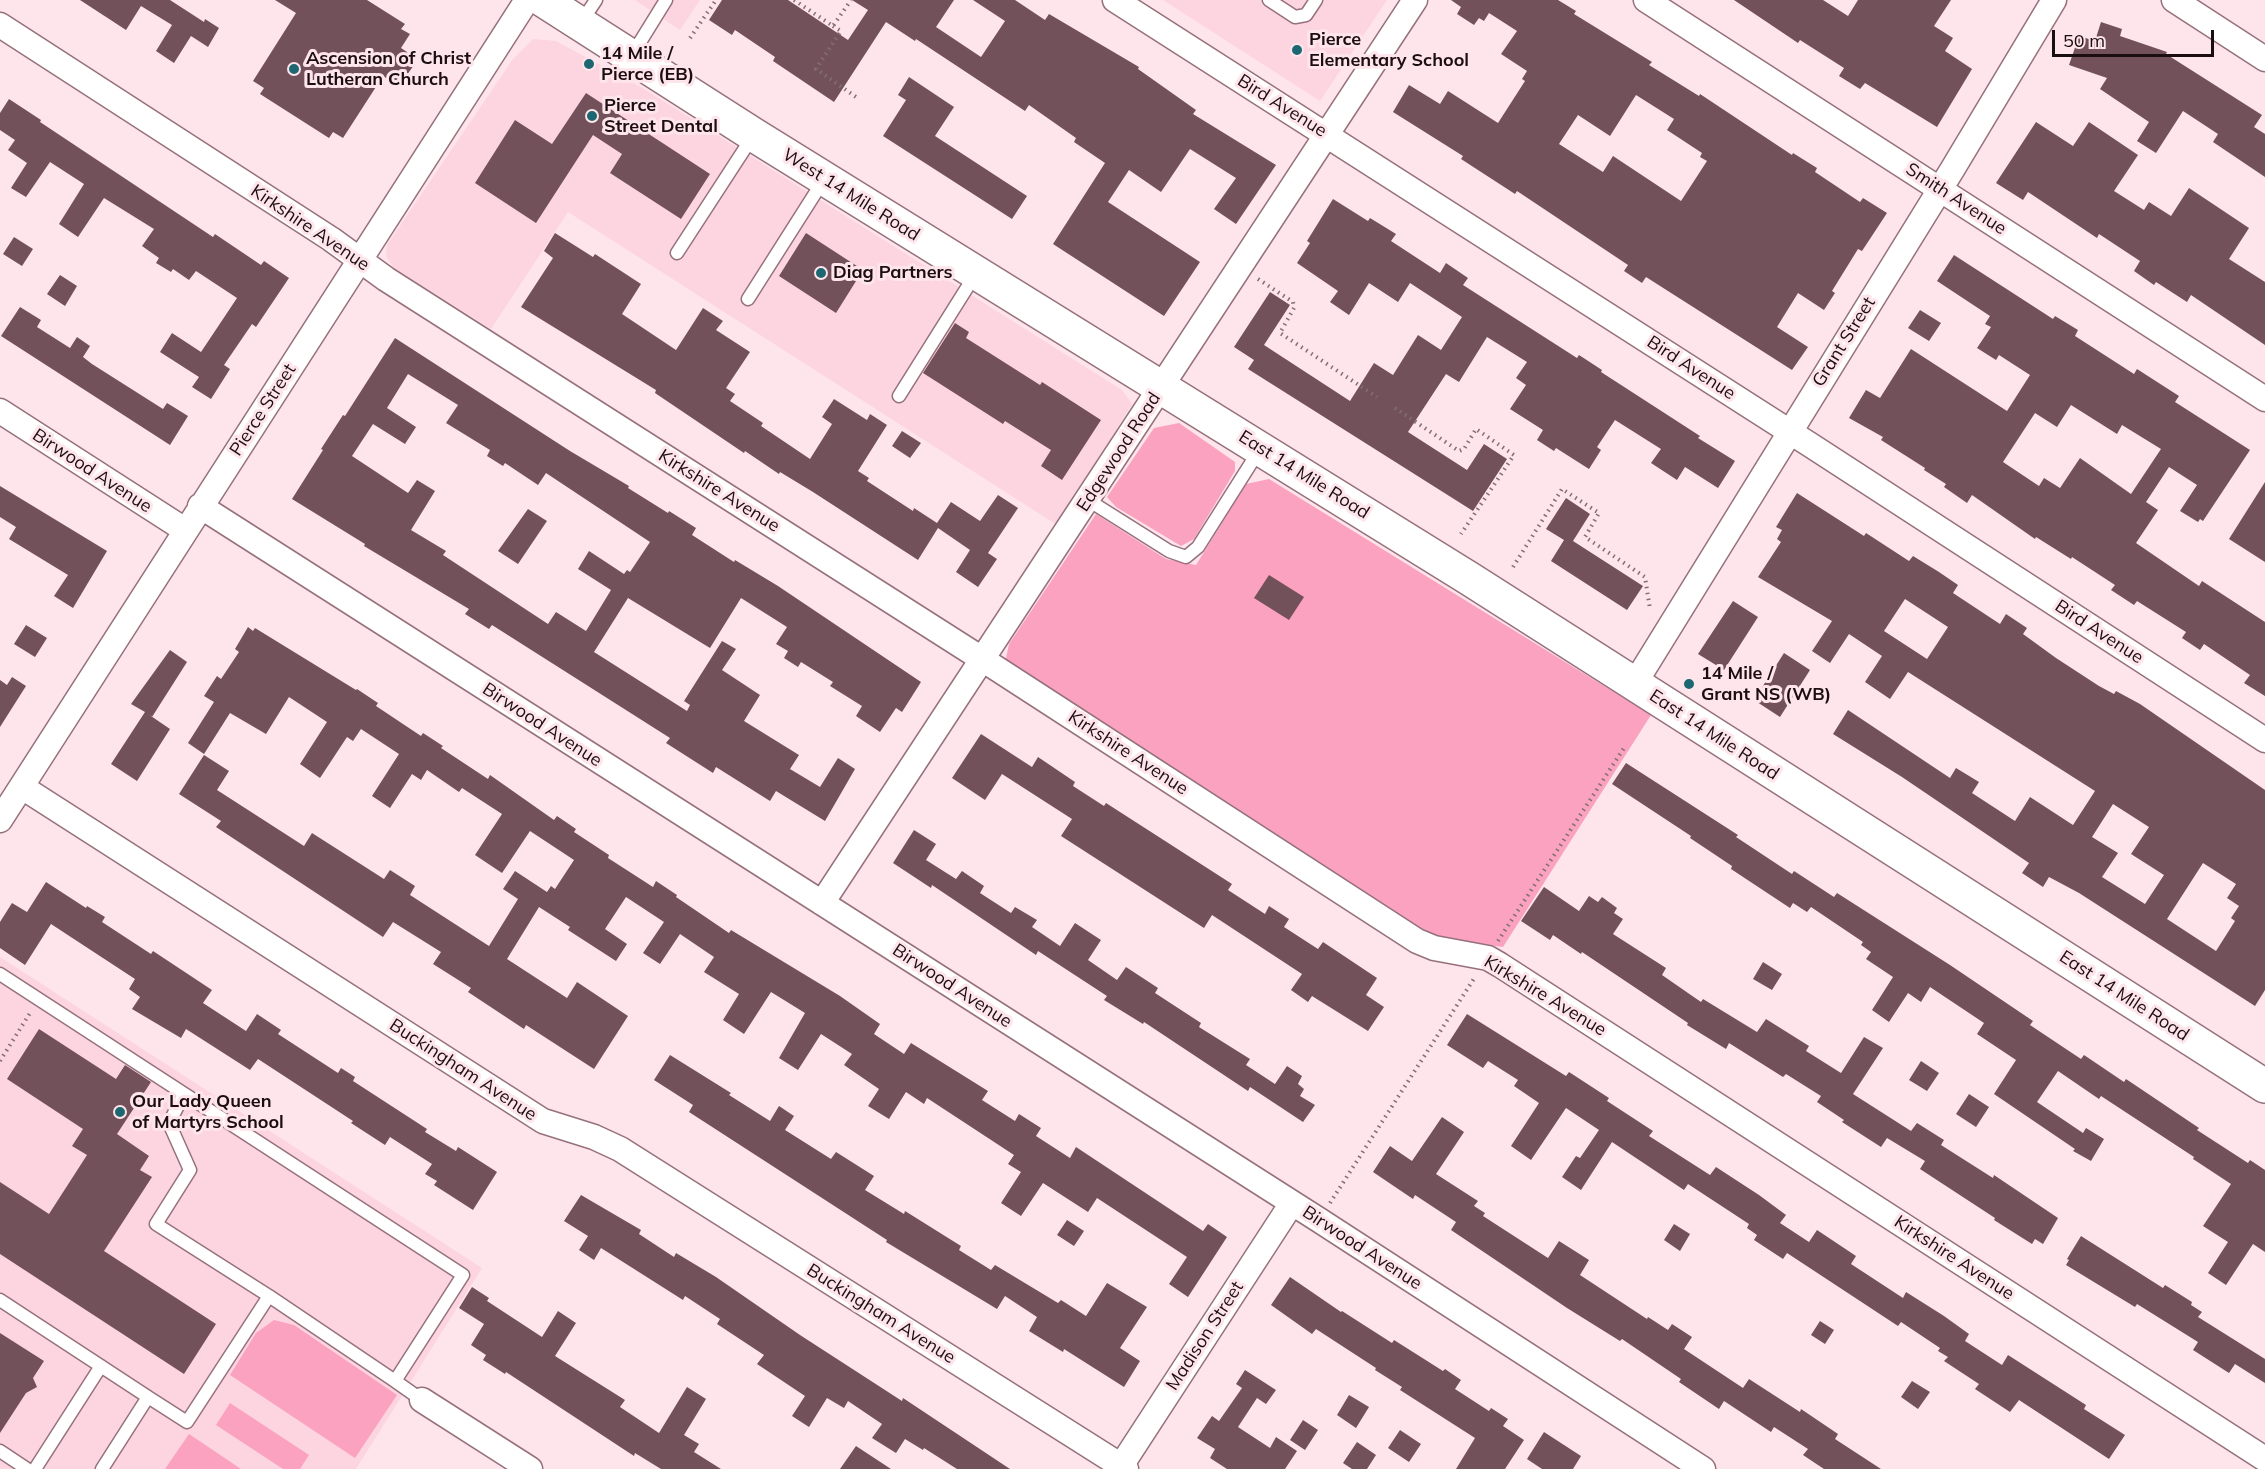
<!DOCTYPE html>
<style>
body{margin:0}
#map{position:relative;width:2265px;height:1469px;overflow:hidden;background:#fee4eb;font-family:Mulish,sans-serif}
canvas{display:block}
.scale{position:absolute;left:2052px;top:30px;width:162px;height:27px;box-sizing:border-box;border:3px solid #1b0e12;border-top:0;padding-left:8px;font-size:18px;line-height:21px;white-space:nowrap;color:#1b0e12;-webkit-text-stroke:4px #fee4eb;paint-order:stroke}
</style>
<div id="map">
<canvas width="2265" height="1469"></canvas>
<div class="scale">50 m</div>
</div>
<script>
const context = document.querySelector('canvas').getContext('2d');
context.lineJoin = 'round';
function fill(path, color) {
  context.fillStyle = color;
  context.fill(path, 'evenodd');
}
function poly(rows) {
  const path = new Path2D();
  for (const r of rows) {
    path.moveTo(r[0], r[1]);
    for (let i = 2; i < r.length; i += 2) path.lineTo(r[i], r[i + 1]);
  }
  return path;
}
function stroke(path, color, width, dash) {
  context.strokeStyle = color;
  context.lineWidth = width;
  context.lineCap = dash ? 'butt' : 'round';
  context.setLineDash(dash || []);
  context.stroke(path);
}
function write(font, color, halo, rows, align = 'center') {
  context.font = font + ' Mulish,sans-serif';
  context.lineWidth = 6;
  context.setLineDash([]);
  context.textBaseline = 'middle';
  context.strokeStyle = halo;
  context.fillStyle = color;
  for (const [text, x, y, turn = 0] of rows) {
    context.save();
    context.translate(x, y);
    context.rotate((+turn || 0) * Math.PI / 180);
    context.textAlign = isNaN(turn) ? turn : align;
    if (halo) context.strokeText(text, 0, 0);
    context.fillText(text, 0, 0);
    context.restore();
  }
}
fill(poly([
 [635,0,700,0,680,30],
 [1163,0,1387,0,1320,101],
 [533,39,556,41,641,87,1122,390,1132,404,1057,525,568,212,491,329,393,267,386,256,387,245,513,59],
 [0,957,482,1268,356,1469,0,1469]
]), '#fdd5e1');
fill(poly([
 [1179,423,1235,462,1235,471,1194,539,1181,546,1116,507,1107,497,1154,428],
 [1269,479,1651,715,1503,947,1436,938,1005,663,1009,644,1096,514,1166,559,1196,565,1246,484],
 [274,1320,294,1325,397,1395,355,1458,230,1375,256,1333],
 [230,1403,309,1455,300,1469,283,1469,216,1425],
 [189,1434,241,1469,242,1469,165,1469]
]), '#faa2bf');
fill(poly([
 [80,0,170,0,204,22,205,19,219,28,208,47,191,36,174,63,156,51,172,25,141,6,126,30],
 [275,0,367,0,405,24,401,29,410,34,401,48,413,56,409,62,414,65,402,82,398,80,395,84,383,76,343,138,333,132,329,138,260,94,264,88,253,81,296,13],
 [722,0,788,0,848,40,868,10,852,0,954,0,936,27,981,57,1005,21,973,0,1015,0,1045,20,1049,14,1139,67,1138,69,1196,110,1193,114,1276,165,1236,224,1214,209,1236,178,1190,149,1161,192,1129,170,1108,202,1200,262,1164,316,1053,244,1105,163,1074,142,1076,138,1029,105,1025,111,916,39,915,41,886,22,834,102,773,61,775,57,735,30,732,35,709,20],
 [1451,0,1558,0,1576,11,1574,14,1652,62,1649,65,1699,96,1700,94,1792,155,1793,153,1817,168,1815,172,1860,202,1863,198,1887,213,1862,251,1858,249,1832,291,1835,293,1824,310,1798,293,1777,327,1808,347,1792,370,1646,277,1642,283,1624,271,1628,265,1517,191,1515,194,1461,159,1463,156,1393,112,1409,85,1440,104,1448,91,1498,123,1525,81,1522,79,1527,71,1501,54,1517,31,1489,13,1484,21,1479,18,1474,25,1457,14,1461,7],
 [1636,95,1674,119,1667,130,1702,153,1700,157,1707,161,1681,201,1613,156,1603,172,1559,144,1578,115,1610,136],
 [1734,0,1823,0,1848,16,1858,0,1951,0,1934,26,1953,38,1945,51,1972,69,1937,127,1865,83,1860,89,1839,76,1844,68,1800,40,1798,43],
 [2101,22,2122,29,2120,36,2167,52,2166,54,2262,115,2254,127,2265,134,2265,177,2213,142,2218,134,2183,111,2156,153,2137,141,2149,122,2100,89,2107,78,2069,65,2079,36,2095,41],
 [909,77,954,107,935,136,1027,196,1012,219,883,136,906,100,898,95],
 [586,93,710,174,681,219,610,173,622,154,593,135,536,223,475,183,515,120,552,144],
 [9,99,41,120,40,122,213,237,215,234,261,265,264,261,289,278,256,327,252,324,224,365,230,369,211,399,192,387,199,377,160,352,172,333,201,352,237,298,196,271,189,280,173,269,171,272,156,263,159,258,142,246,154,229,104,198,78,237,59,224,84,184,50,162,26,197,11,188,27,163,8,150,15,140,0,130,0,113],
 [2036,122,2073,146,2089,122,2138,155,2114,191,2144,210,2149,202,2171,216,2189,188,2249,228,2229,259,2265,282,2265,345,2191,295,2187,302,2156,282,2154,285,2134,271,2140,261,2099,234,2097,238,2028,192,2023,200,1996,183],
 [1333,199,1368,221,1370,218,1396,234,1391,241,1440,273,1446,263,1468,278,1463,285,1577,358,1579,355,1602,370,1601,372,1700,436,1698,438,1735,461,1718,488,1685,467,1677,480,1651,463,1661,449,1615,420,1597,447,1601,450,1589,469,1556,448,1554,451,1537,440,1543,430,1510,409,1526,385,1516,378,1527,362,1487,337,1459,382,1446,374,1408,432,1467,470,1484,444,1507,459,1473,511,1248,369,1254,360,1234,347,1270,292,1290,305,1264,345,1350,401,1374,363,1393,375,1418,335,1441,350,1462,317,1410,283,1398,302,1369,283,1349,315,1330,302,1338,291,1297,263,1310,243,1307,241],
 [555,233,593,257,595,254,641,284,622,314,676,350,703,308,723,321,716,330,750,352,726,388,735,394,730,401,763,423,761,426,810,459,832,424,822,417,834,399,867,420,870,414,887,425,858,471,869,478,867,481,913,511,914,508,937,523,951,502,980,521,998,495,1018,508,988,553,997,559,978,587,956,572,970,550,938,528,918,560,813,492,780,472,779,474,745,451,744,453,655,393,656,390,521,307,553,258,544,251],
 [806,233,863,270,836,313,779,276],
 [14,237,33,249,22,266,3,254],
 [1954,255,2053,319,2055,316,2078,330,2075,336,2134,374,2137,369,2179,396,2175,402,2250,450,2203,521,2200,519,2198,522,2180,511,2197,485,2169,467,2146,502,2158,510,2136,543,2199,586,2202,581,2265,622,2265,696,2244,683,2250,675,2204,644,2200,650,2182,638,2186,632,2137,601,2134,605,2111,590,2115,585,2072,557,2071,559,2036,537,2035,539,1972,495,1967,503,1944,487,1946,484,1924,470,1925,468,1881,440,1883,437,1849,418,1866,390,1880,398,1911,349,2007,411,2030,375,1999,355,1996,360,1977,348,1991,327,1985,324,1990,316,1937,281],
 [2071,405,2117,434,2122,425,2161,449,2131,494,2080,458,2060,488,2044,478,2039,486,2003,462,2035,413,2057,427],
 [60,275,77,286,65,306,47,294],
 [20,307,41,320,37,327,70,348,77,337,90,346,83,357,92,364,163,409,167,403,188,416,170,445,1,336],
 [1920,310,1941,323,1929,341,1908,328],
 [955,323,969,332,966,338,1040,385,1042,382,1101,420,1062,480,1041,466,1051,450,1005,421,1003,424,923,373],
 [395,338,570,451,629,486,628,488,668,513,669,511,696,528,692,535,734,562,735,560,778,586,921,682,902,712,896,708,880,732,856,716,862,706,830,686,833,682,801,662,798,667,784,658,788,651,776,644,787,627,741,598,710,648,628,598,594,652,687,711,690,705,684,701,722,641,736,649,722,670,760,695,744,721,799,755,790,769,820,787,838,758,855,769,825,821,776,791,770,801,716,767,713,773,666,743,670,738,492,625,489,629,465,614,469,609,364,546,365,544,292,499,323,450,321,449,343,415,345,416],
 [408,374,458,405,446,423,490,450,487,456,503,466,505,463,538,485,546,473,650,542,630,572,627,570,624,574,589,551,578,569,611,590,586,631,556,612,548,624,443,555,446,551,411,530,435,491,417,480,408,493,352,456,373,424,405,444,416,427,387,408],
 [902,431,921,443,910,458,892,446],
 [2265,482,2265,562,2229,539],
 [0,486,107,551,73,608,54,596,68,575,9,539,16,527,0,517],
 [1797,493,1864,536,1866,533,1909,561,1913,556,1939,572,1958,585,1953,593,2000,624,2006,614,2027,628,2023,634,2056,658,2099,686,2114,694,2116,691,2140,704,2265,790,2265,990,2255,1006,2079,893,2049,877,2043,887,2022,873,2029,863,1902,777,1833,734,1848,710,1950,778,1956,768,1979,782,1972,793,2015,821,2030,797,2073,825,2095,791,1908,672,1890,699,1865,682,1882,656,1849,634,1830,663,1812,651,1832,621,1758,577,1781,542,1777,539,1782,530,1776,527],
 [1905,599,1948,627,1927,659,1884,631],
 [2113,804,2149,827,2131,854,2164,875,2145,904,2102,877,2118,853,2092,837],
 [2203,863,2236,884,2227,898,2239,906,2231,918,2235,921,2216,951,2167,919],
 [1566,498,1590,514,1573,541,1643,586,1627,610,1551,561,1564,540,1546,529],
 [528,509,547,521,518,564,498,551],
 [1269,575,1304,597,1289,620,1254,598],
 [1733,601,1758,617,1724,670,1698,654],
 [26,625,47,638,35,657,14,644],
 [248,627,253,631,255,628,356,690,357,689,378,703,376,706,421,736,423,733,443,746,441,748,488,779,490,775,554,820,557,816,576,829,574,832,609,855,608,858,653,887,656,881,677,895,676,897,729,933,731,930,840,996,880,1024,874,1034,904,1054,911,1043,988,1091,982,1100,1015,1121,1019,1114,1041,1128,1036,1136,1070,1158,1076,1147,1203,1231,1208,1224,1227,1237,1188,1297,1169,1284,1187,1257,1097,1198,1088,1212,1043,1183,1021,1216,1001,1203,1021,1172,1008,1164,1014,1155,927,1098,924,1104,906,1092,889,1119,868,1106,879,1089,844,1065,852,1054,821,1034,798,1070,779,1058,805,1013,771,992,744,1034,723,1020,739,994,704,972,714,957,680,934,660,964,643,953,664,922,626,897,605,929,627,944,616,961,568,930,570,927,539,907,507,959,567,998,577,982,628,1016,594,1069,526,1025,524,1029,468,992,471,988,433,964,441,952,393,922,383,937,216,827,221,821,179,794,204,755,229,771,217,790,304,846,312,833,384,879,390,870,415,886,410,895,489,946,518,899,503,889,515,871,547,892,551,886,555,889,574,860,530,831,502,873,475,855,502,814,462,788,459,792,427,770,421,780,412,774,390,808,372,796,399,754,361,729,353,741,347,737,320,778,300,764,327,722,289,697,266,734,230,713,204,754,188,743,214,702,204,696,217,676,221,679,239,652,235,649],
 [170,650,187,662,152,717,148,714,170,729,137,781,111,764,145,712,131,704],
 [1784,653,1810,670,1780,717,1754,700],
 [12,677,26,686,0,727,0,680,7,685],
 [981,734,1032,767,1038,757,1075,782,1073,786,1104,806,1106,803,1232,884,1228,890,1265,914,1269,906,1289,919,1284,927,1318,949,1323,942,1377,978,1366,995,1384,1007,1368,1031,1312,996,1308,1002,1291,990,1302,974,1212,915,1204,928,1061,836,1072,819,1002,774,985,800,952,778],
 [1626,763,1738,835,1736,837,1792,874,1794,871,1834,897,1837,893,1950,965,2033,1021,2030,1025,2081,1059,2084,1055,2124,1082,2126,1079,2199,1128,2197,1130,2248,1163,2250,1160,2265,1170,2265,1252,2253,1244,2226,1285,2208,1273,2228,1242,2203,1226,2231,1184,2193,1159,2194,1157,2101,1096,2099,1099,2058,1071,2037,1102,2083,1133,2086,1128,2104,1139,2091,1161,2073,1151,2075,1149,1994,1094,2016,1060,1977,1034,1984,1023,1930,987,1921,1002,1908,993,1889,1022,1872,1010,1893,977,1866,959,1871,952,1861,945,1863,942,1811,907,1807,912,1793,903,1790,908,1731,869,1732,866,1690,838,1691,836,1612,784],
 [914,830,936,844,926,860,956,879,962,871,984,886,980,893,1011,913,1015,907,1037,920,1032,927,1060,946,1075,923,1101,940,1088,960,1117,980,1126,967,1158,988,1155,993,1201,1023,1199,1027,1250,1059,1246,1065,1275,1084,1287,1066,1302,1076,1298,1084,1304,1089,1300,1096,1315,1105,1303,1122,1250,1087,1248,1091,1144,1022,1143,1024,1104,1000,1107,996,1038,951,1036,955,932,885,931,888,893,863],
 [46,882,86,908,87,906,105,917,102,922,151,954,153,951,212,990,203,1003,246,1031,257,1014,281,1030,278,1034,338,1073,341,1068,355,1077,353,1081,427,1129,425,1132,456,1151,458,1147,497,1172,473,1210,434,1185,437,1181,425,1174,432,1164,390,1137,385,1145,351,1123,353,1121,258,1059,250,1070,186,1029,181,1038,132,1009,140,997,129,989,135,979,51,924,25,965,0,948,0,922,12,903,27,912],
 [1544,887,1579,911,1589,896,1598,902,1602,897,1617,908,1614,913,1623,919,1613,934,1666,968,1662,975,1701,1002,1703,999,1757,1032,1766,1019,1809,1046,1806,1051,1841,1073,1864,1037,1883,1048,1853,1094,1911,1131,1917,1123,1944,1140,1941,1145,1993,1178,1994,1175,2058,1218,2043,1244,2035,1239,2032,1244,1994,1220,1995,1218,1920,1169,1925,1161,1887,1138,1881,1147,1842,1122,1844,1120,1817,1102,1821,1096,1786,1074,1783,1077,1729,1043,1726,1049,1687,1025,1688,1023,1582,952,1581,954,1553,935,1550,940,1521,921],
 [1763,962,1782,974,1772,990,1753,979],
 [1467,1014,1566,1076,1569,1072,1609,1098,1607,1101,1653,1131,1649,1136,1710,1175,1716,1167,1759,1195,1786,1215,1780,1223,1809,1242,1817,1230,1856,1256,1851,1264,1903,1298,1906,1292,1944,1316,1969,1334,1965,1341,2002,1365,2008,1355,2086,1405,2084,1409,2125,1435,2109,1459,2019,1400,2010,1412,1975,1389,1979,1384,1944,1361,1948,1357,1938,1351,1940,1348,1901,1322,1898,1326,1787,1253,1783,1259,1754,1240,1757,1235,1747,1228,1749,1224,1688,1184,1684,1190,1612,1142,1581,1190,1562,1177,1576,1156,1580,1158,1599,1130,1566,1108,1531,1160,1511,1146,1539,1103,1514,1086,1518,1080,1488,1061,1483,1068,1447,1045],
 [39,1029,116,1079,125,1065,151,1082,117,1134,149,1156,140,1170,152,1177,104,1251,216,1324,184,1374,0,1254,0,1182,49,1214,87,1155,72,1146,83,1129,7,1079],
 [670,1055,731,1093,729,1095,770,1121,779,1106,794,1116,785,1130,831,1159,836,1152,874,1176,865,1190,904,1214,905,1211,961,1246,959,1250,991,1270,995,1265,1058,1303,1061,1300,1086,1316,1107,1283,1147,1307,1120,1348,1140,1361,1124,1387,1064,1349,1063,1352,1029,1331,1037,1317,1005,1296,997,1309,886,1242,887,1240,689,1112,693,1105,654,1080],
 [1921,1061,1939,1073,1927,1091,1909,1080],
 [1969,1094,1989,1107,1976,1127,1956,1114],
 [1442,1117,1464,1132,1436,1174,1478,1201,1474,1206,1485,1213,1483,1216,1548,1258,1559,1241,1589,1260,1580,1275,1647,1319,1648,1317,1668,1330,1672,1324,1692,1337,1684,1349,1743,1388,1749,1379,1800,1412,1801,1409,1838,1434,1835,1439,1881,1469,1824,1469,1803,1455,1808,1449,1774,1427,1771,1432,1724,1401,1719,1409,1679,1382,1681,1379,1622,1339,1620,1341,1567,1308,1451,1230,1456,1222,1415,1195,1413,1199,1373,1172,1390,1146,1412,1161],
 [581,1195,641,1230,639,1234,674,1257,676,1253,716,1277,800,1335,902,1401,903,1398,1010,1469,957,1469,924,1448,923,1450,905,1439,896,1453,872,1438,882,1424,848,1401,844,1408,827,1398,809,1427,792,1416,805,1396,757,1364,764,1355,717,1324,720,1319,685,1296,683,1300,601,1248,594,1260,579,1250,588,1236,564,1221],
 [1067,1220,1084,1231,1074,1246,1057,1235],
 [1674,1224,1690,1234,1680,1251,1664,1240],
 [2081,1236,2163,1288,2165,1285,2192,1302,2191,1305,2202,1312,2198,1317,2265,1359,2265,1383,2235,1364,2229,1373,2193,1350,2198,1342,2137,1304,2135,1307,2066,1265,2069,1260,2067,1259],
 [1290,1277,1341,1312,1342,1311,1392,1343,1394,1340,1443,1371,1445,1369,1461,1380,1455,1389,1489,1411,1491,1408,1508,1419,1503,1426,1524,1440,1505,1469,1456,1469,1475,1438,1400,1390,1402,1387,1375,1370,1376,1368,1316,1329,1312,1334,1271,1305],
 [472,1287,489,1298,487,1301,542,1337,558,1311,576,1323,555,1356,625,1400,620,1407,659,1433,687,1387,706,1399,684,1435,699,1444,694,1452,721,1469,661,1469,635,1453,634,1456,506,1372,505,1374,483,1360,486,1355,471,1345,484,1324,459,1308],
 [1820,1321,1834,1330,1825,1344,1811,1335],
 [0,1333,44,1361,33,1378,37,1387,26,1393,0,1433],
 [1245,1370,1276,1390,1266,1404,1257,1398,1238,1427,1270,1448,1276,1437,1297,1451,1285,1469,1227,1469,1210,1458,1215,1449,1197,1438,1212,1416,1219,1421,1242,1388,1236,1384],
 [1912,1381,1930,1392,1918,1409,1901,1397],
 [1349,1395,1369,1407,1356,1428,1337,1415],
 [1303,1420,1318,1430,1305,1450,1290,1440],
 [1400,1430,1421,1444,1409,1462,1388,1448],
 [1544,1432,1581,1456,1573,1469,1542,1469,1527,1459],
 [1357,1442,1376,1455,1367,1469,1352,1469,1343,1463],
 [856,1446,891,1469,840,1469]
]), '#73515b');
const service = poly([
 [1269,0,1295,17,1306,15,1316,0],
 [580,24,596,0],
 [632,55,666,0],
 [677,253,753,136],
 [748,299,823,181],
 [899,396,975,275],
 [1088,500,1169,551,1186,557,1198,547,1260,449],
 [0,974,463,1275,395,1381,269,1296,156,1224,190,1170,169,1123,184,1094],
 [0,1300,148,1397,102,1469],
 [395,1381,422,1400],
 [148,1397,187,1422,269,1296],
 [0,1451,27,1469],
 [35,1469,101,1366]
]);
const minor = poly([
 [1115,0,1812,446,2265,740],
 [1646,0,2265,399],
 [2174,0,2265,59],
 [0,25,331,239,386,279,982,659,1417,941,1434,948,1488,958,1500,965,2265,1459],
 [0,411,185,530],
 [200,506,1319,1220,1703,1469],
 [1635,683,1952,170,2054,0],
 [22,787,543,1121,594,1137,620,1149,1126,1469],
 [0,820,527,0],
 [822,903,1415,0],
 [422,1400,530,1469],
 [1119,1469,1292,1203]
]);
const secondary = poly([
 [543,0,754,135,1470,579,2265,1086]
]);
stroke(service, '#96717c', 15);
stroke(minor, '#96717c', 27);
stroke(secondary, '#96717c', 36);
stroke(poly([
 [794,0,833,26,851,0],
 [833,26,841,31,816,69,856,97],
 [690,38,716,0],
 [1258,279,1293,302,1294,308,1280,333,1377,397],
 [1395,408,1459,451,1464,449,1476,429,1514,455,1461,534],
 [1513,567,1562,489,1599,513,1585,537,1645,577,1650,609],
 [1498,941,1624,748],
 [0,1061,30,1013],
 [1330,1203,1475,977]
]), '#826f74', 4, [1.5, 4.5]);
stroke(service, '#fff', 12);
stroke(minor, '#fff', 24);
stroke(secondary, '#fff', 33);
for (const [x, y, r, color] of [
 [1297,50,6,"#1d6772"],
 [589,64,6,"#1d6772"],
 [294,69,6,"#1d6772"],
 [592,116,6,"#1d6772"],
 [821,273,6,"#1d6772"],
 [1689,684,6,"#1d6772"],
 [120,1112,6,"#1d6772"]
]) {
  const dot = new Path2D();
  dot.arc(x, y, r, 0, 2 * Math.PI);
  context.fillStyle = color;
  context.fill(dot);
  stroke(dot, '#fee4eb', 2);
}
write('bold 18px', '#1b0e12', '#fee4eb', [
 ["Pierce",1309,40],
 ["Elementary School",1309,61],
 ["14 Mile /",601,54],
 ["Pierce (EB)",601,75],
 ["Ascension of Christ",306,59],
 ["Lutheran Church",306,80],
 ["Pierce",604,106],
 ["Street Dental",604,127],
 ["Diag Partners",833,273],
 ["14 Mile /",1701,674],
 ["Grant NS (WB)",1701,695],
 ["Our Lady Queen",132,1102],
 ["of Martyrs School",132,1123]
], 'left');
write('18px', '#1b0e12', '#fee4eb', [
 ["Bird Avenue",1282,106,32],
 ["West 14 Mile Road",851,195,32],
 ["Smith Avenue",1956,199,33],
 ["Kirkshire Avenue",310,228,34],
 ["Grant Street",1844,342,-58],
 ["Bird Avenue",1691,368,33],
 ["Pierce Street",263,410,-57],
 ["Edgewood Road",1119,452,-57],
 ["Birwood Avenue",92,471,33],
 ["East 14 Mile Road",1304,475,32],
 ["Kirkshire Avenue",719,491,32],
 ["Bird Avenue",2099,632,33],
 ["Birwood Avenue",542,725,33],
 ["East 14 Mile Road",1714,735,33],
 ["Kirkshire Avenue",1128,753,33],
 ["Birwood Avenue",952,986,33],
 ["Kirkshire Avenue",1545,996,31],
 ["East 14 Mile Road",2124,996,33],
 ["Buckingham Avenue",463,1070,33],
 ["Birwood Avenue",1362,1248,33],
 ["Kirkshire Avenue",1954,1258,33],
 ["Buckingham Avenue",881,1314,32],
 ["Madison Street",1205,1336,-57]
]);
</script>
